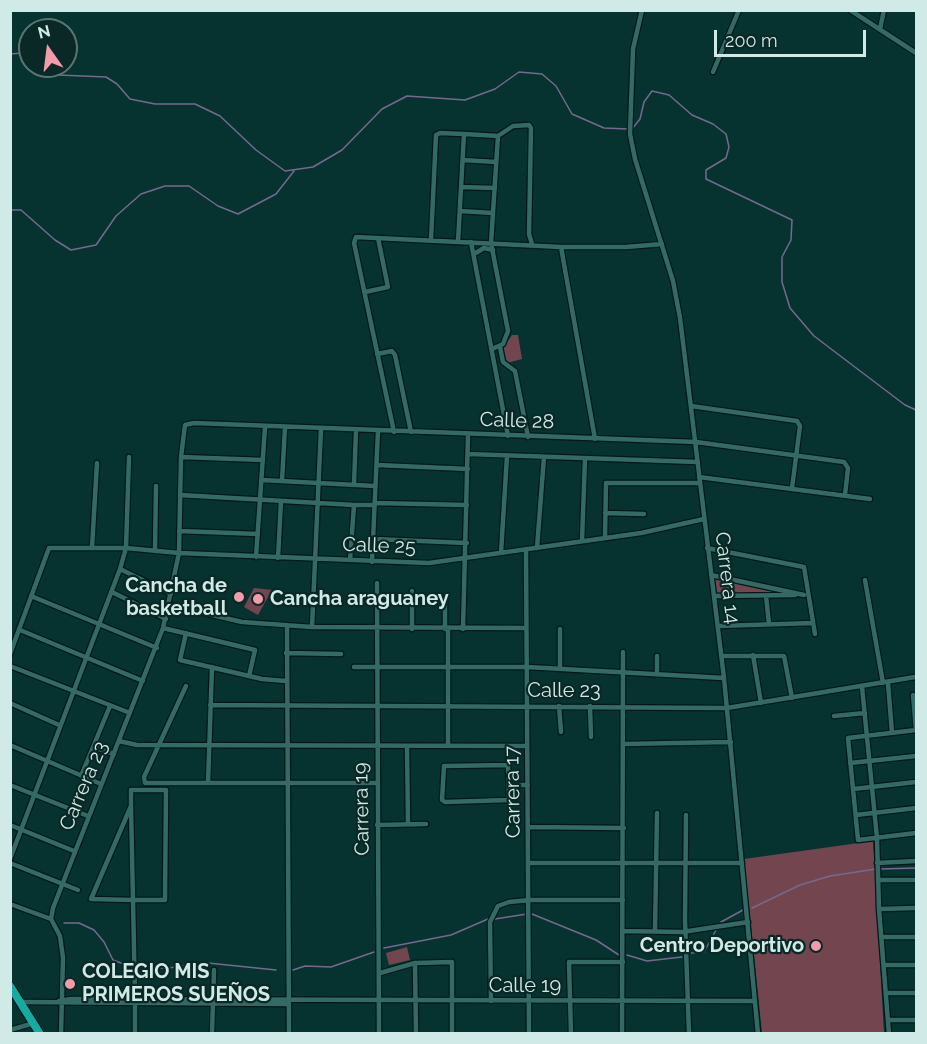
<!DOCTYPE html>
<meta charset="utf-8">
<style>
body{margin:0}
#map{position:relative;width:927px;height:1044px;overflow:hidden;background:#063330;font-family:Raleway,sans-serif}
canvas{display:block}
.frame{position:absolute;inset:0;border:12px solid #cfeae7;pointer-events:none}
.north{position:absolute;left:18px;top:18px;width:60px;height:60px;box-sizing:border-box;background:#0a2825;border:2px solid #597673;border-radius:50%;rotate:346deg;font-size:16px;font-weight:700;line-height:24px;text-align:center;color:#cfeae7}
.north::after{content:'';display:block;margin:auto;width:21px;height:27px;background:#f39aab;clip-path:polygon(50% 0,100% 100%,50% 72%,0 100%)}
.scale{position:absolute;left:714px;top:30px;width:152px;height:27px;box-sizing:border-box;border:3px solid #cfeae7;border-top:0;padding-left:8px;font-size:18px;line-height:21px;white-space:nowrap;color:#cfeae7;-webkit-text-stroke:4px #0a2825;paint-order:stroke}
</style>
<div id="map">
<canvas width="927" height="1044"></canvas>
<div class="frame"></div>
<div class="north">N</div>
<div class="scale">200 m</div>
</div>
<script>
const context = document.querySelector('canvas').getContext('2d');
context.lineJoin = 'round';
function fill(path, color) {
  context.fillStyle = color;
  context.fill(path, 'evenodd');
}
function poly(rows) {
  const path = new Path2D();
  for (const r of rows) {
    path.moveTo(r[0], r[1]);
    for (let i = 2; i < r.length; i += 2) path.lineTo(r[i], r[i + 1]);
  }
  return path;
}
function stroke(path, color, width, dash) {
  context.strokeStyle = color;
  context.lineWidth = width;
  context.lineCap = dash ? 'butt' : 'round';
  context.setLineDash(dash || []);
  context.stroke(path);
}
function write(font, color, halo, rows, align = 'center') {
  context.font = font + ' Raleway,sans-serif';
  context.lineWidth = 4.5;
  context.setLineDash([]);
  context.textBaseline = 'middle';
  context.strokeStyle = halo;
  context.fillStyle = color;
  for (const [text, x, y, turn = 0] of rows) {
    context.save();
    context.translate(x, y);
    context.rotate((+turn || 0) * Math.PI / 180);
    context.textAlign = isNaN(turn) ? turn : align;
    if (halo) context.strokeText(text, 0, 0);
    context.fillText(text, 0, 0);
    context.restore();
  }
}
fill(poly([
 [512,335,518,335,522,359,507,363,503,348],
 [713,577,785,592,785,594,715,595],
 [254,588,272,590,258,615,244,607],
 [873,841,884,1033,762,1033,744,859],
 [407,947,410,960,389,965,386,953]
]), '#73464f');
stroke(poly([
 [10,54,23,53,30,46],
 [56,66,58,75,106,77,117,84,130,99,155,104,195,104,220,116,256,150,285,171,313,167,342,150,382,109,407,96,465,100,495,89,519,72,542,74,556,86,572,114,604,128,628,129],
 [632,129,640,119,644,102,652,91,669,95,692,115,713,124,726,134,729,147,726,158,706,170,706,179,792,220,791,240,782,257,782,282,790,308,814,336,905,405,916,410],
 [10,210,21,210,55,240,71,250,96,245,116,216,141,194,165,186,189,186,218,206,238,214,276,194,294,171],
 [880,869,916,868],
 [752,908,800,885,830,876,876,869],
 [532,914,596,940,619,955],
 [495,919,527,914],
 [721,922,743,910],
 [64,923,79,923,94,930,104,942,113,960,129,966],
 [384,948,451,935,488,919],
 [691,953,704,952,716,930],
 [627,955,647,961,682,957],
 [142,968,168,968,208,963,276,970],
 [293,970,305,966,331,967,374,952]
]), '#76698f', 1.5);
const street = poly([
 [642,10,633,49,630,134,635,159,673,281,680,318,724,678,758,1034],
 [850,10,916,53],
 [880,29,884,10],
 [713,72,739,10],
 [464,134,498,136,513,126,529,125,531,128,529,234,532,244],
 [463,160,496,162],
 [461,187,495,188],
 [460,211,493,213],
 [431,240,436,135,440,133,464,134,458,242],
 [471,242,508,436],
 [561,247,595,439],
 [474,254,484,248,493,250],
 [365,292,388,287,378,238],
 [500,347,503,362,515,371,528,437],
 [492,349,503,344,508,331,491,243,498,136],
 [377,354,392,351,395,355,411,432],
 [691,406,797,421,800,426,792,488],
 [394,432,354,243,356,237,561,247,626,247,662,244],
 [468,454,698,462],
 [181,457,263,460],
 [377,465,468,469],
 [699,477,870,499],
 [262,480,375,486],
 [282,481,285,427],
 [354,484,356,430],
 [180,495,354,505,374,505,375,503,467,505],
 [605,513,644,514],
 [179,531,258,534],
 [605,538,606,483,700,483],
 [374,539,467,543],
 [582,541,585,459],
 [92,548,97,463],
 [537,548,544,457],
 [707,548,804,567,815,634],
 [526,549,529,1034],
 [155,551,156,486],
 [501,553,507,456],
 [256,557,265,427],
 [278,558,281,501],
 [350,560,354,505],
 [372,562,378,431],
 [120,569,171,594],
 [711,575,804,595],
 [865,580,883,683],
 [377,583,379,1034],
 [412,591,412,629],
 [112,592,166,619],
 [31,596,157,648],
 [714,596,795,595],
 [766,596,769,624],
 [445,598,445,629],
 [170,605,242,622,312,627,526,628],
 [287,625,289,1034],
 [718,626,813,623],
 [312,627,321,429],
 [163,628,255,650,249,676],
 [448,629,448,746],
 [463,629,468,434],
 [560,629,560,669],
 [20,630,143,681],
 [186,633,180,660,262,679,286,681],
 [286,653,341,654],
 [10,654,49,548,126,548,179,553,429,563,641,533,704,519],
 [753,655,761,703],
 [657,656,657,674],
 [721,656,784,656,792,698],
 [10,666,130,713],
 [354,667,527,667,724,678],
 [888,683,892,733],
 [186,686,144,777,145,783,377,783],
 [862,687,877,838,879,909,889,1034],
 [913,695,916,730],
 [10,703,59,725],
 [210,705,727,708,915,677],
 [559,706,561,732],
 [590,706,591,737],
 [834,716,865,713],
 [916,730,848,738,858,840,916,833],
 [119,741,137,745,527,746],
 [624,744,731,742],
 [10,745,101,784],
 [407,746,408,824],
 [93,747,114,754],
 [850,763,916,756],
 [508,765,509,800,445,802,442,800,444,766,508,765],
 [81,776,110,706],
 [208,783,212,667],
 [10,785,88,816],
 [510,785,528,785],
 [853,789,916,782],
 [131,806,91,899,133,900,165,900,166,790,131,790,131,806,133,900,135,999,135,1034],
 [686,815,685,920,689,1034],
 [856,815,916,808],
 [10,825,74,851],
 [377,825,426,824],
 [529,827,624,828],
 [10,859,120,569,126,548,129,457],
 [10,863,78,890],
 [529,863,742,863],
 [877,863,916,861],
 [878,880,916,880],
 [10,904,51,919],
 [879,909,916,908],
 [623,931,682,932,748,922],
 [655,932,657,813],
 [881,937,916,937],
 [415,963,416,1034],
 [884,965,916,965],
 [380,973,415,963,452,962,452,1034],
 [887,993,916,993],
 [59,1001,71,999,755,1001],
 [491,1001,490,922,498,906,509,902,530,900,623,900],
 [21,1002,289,1004],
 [889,1020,916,1020],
 [10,1030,34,1023],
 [61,1034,63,958,60,936,51,919,53,908,163,628,179,553,181,457,185,425,194,423,696,442,844,462,848,468,845,495],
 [212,1034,214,970],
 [571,1034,569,962,623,962],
 [622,1034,623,652]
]);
const primary = poly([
 [10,986,40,1034]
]);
stroke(street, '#001917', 7);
stroke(primary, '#001917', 10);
stroke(street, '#336a65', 4.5);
stroke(primary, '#16aba2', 8);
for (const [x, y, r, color] of [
 [239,597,6,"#f39aab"],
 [258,599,6,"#f39aab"],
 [816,946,6,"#f39aab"],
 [70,984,6,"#f39aab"]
]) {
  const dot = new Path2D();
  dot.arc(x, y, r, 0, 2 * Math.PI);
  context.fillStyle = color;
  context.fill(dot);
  stroke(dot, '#0a2825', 2);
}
write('20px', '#cfeae7', '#0a2825', [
 ["Calle 28",517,421,2],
 ["Calle 25",379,546,2],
 ["Carrera 14",727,578,83],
 ["Calle 23",564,691],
 ["Carrera 23",84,786,-67],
 ["Carrera 17",513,792,-91],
 ["Carrera 19",362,809,-91],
 ["Calle 19",525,986]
]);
write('bold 20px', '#cfeae7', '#0a2825', [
 ["Cancha de",227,586],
 ["basketball",227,609],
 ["Cancha araguaney",270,599,"left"],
 ["Centro Deportivo",804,946],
 ["COLEGIO MIS",82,972,"left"],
 ["PRIMEROS SUEÑOS",82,995,"left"]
], 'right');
</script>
